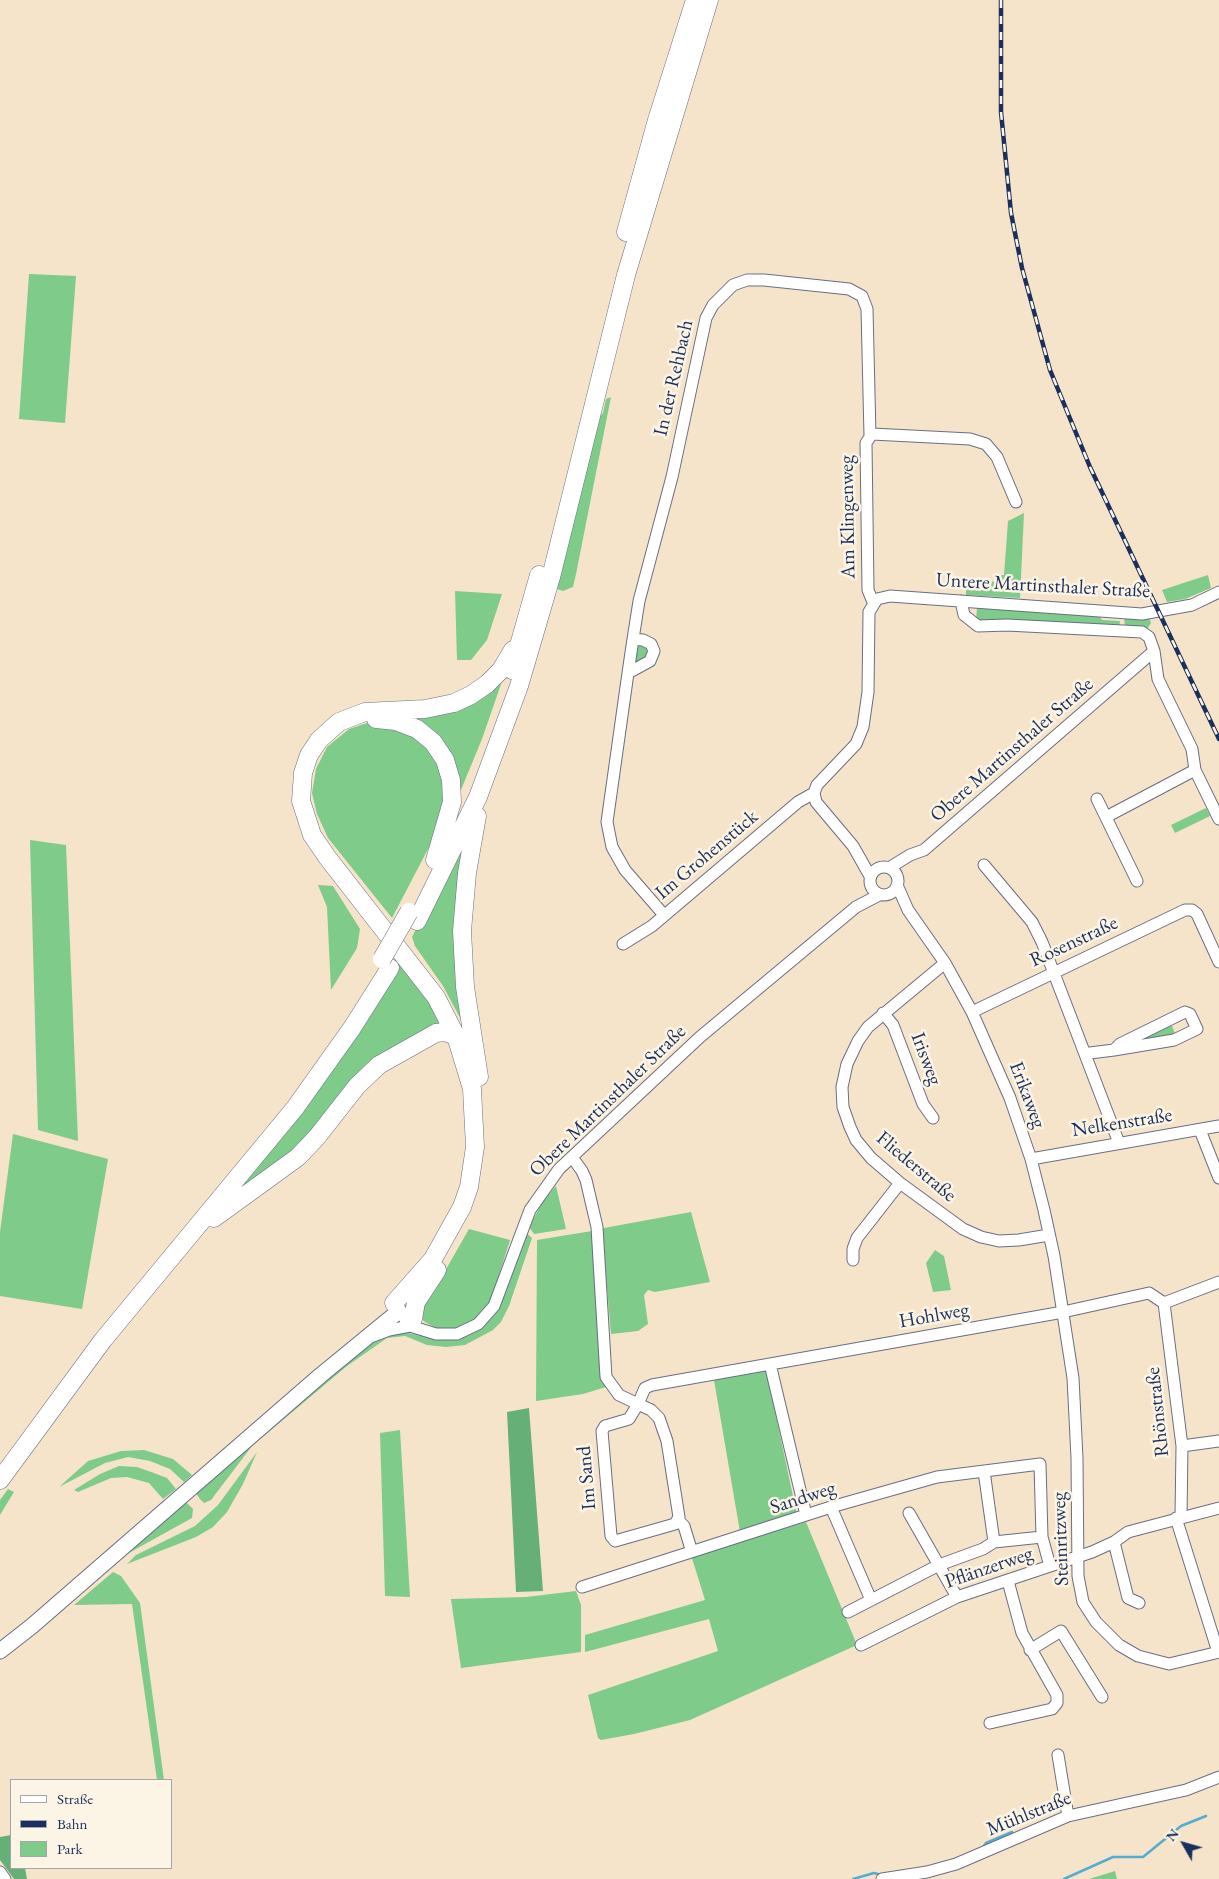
<!DOCTYPE html>
<meta charset="utf-8">
<style>
body{margin:0}
#map{position:relative;width:1219px;height:1879px;overflow:hidden;background:#f6e4ca;font-family:"EB Garamond",serif}
canvas{display:block}
.legend{position:absolute;left:10px;top:1779px;width:162px;height:90px;box-sizing:border-box;background:#fcf5e5;border:1px solid #a2a6af;margin:0;padding:6px 9px;list-style:none;font-size:15px;color:#1b2f5e}
.legend li{display:flex;align-items:center;gap:10px;height:25px}
.legend b{width:25px;border:1px solid #a2a6af}
.north{position:absolute;left:1159px;top:1819px;width:50px;height:50px;-webkit-text-stroke:4px #fcf5e5;paint-order:stroke;rotate:308deg;font-size:14px;font-weight:700;line-height:20px;text-align:center;color:#1b2f5e}
.north::after{content:'';display:block;margin:auto;width:18px;height:22px;background:#1b2f5e;clip-path:polygon(50% 0,100% 100%,50% 72%,0 100%)}
</style>
<div id="map">
<canvas width="1219" height="1879"></canvas>
<ul class="legend">
<li><b style="height:6px;background:#fff"></b>Straße</li>
<li><b style="height:6px;background:#1b2f5e"></b>Bahn</li>
<li><b style="height:14px;background:#7ecb8a"></b>Park</li>
</ul>
<div class="north">N</div>
</div>
<script>
const context = document.querySelector('canvas').getContext('2d');
context.lineJoin = 'round';
function fill(path, color) {
  context.fillStyle = color;
  context.fill(path, 'evenodd');
}
function poly(rows) {
  const path = new Path2D();
  for (const r of rows) {
    if (r.length === 3) {
      path.moveTo(r[0] + r[2], r[1]);
      path.arc(r[0], r[1], r[2], 0, 2 * Math.PI);
      continue;
    }
    path.moveTo(r[0], r[1]);
    for (let i = 2; i < r.length; i += 2) path.lineTo(r[i], r[i + 1]);
  }
  return path;
}
function stroke(path, color, width, dash) {
  context.strokeStyle = color;
  context.lineWidth = width;
  context.lineCap = dash ? 'butt' : 'round';
  context.setLineDash(dash || []);
  context.stroke(path);
}
function write(font, color, halo, rows, align = 'center') {
  context.font = font + ' "EB Garamond",serif';
  context.lineWidth = 5;
  context.setLineDash([]);
  context.textBaseline = 'middle';
  context.strokeStyle = halo;
  context.fillStyle = color;
  for (const [text, x, y, turn = 0] of rows) {
    context.save();
    context.translate(x, y);
    context.rotate((+turn || 0) * Math.PI / 180);
    context.textAlign = isNaN(turn) ? turn : align;
    if (halo) context.strokeText(text, 0, 0);
    context.fillText(text, 0, 0);
    context.restore();
  }
}
fill(poly([
 [29,274,76,276,65,423,19,419],
 [611,397,576,574,573,587,563,591,557,589,597,419,603,413,606,399],
 [1024,513,1020,598,966,595,966,589,973,590,974,580,997,582,997,575,1004,575,1008,521],
 [1208,575,1211,588,1185,599,1167,602,1162,590],
 [455,591,502,594,487,640,471,660,457,660],
 [977,608,1099,615,1102,620,1120,621,1119,627,981,625,976,620],
 [1124,616,1149,617,1151,623,1148,628,1125,627],
 [641,645,647,649,647,656,634,666,635,648],
 [508,664,482,739,456,802,455,782,398,711,434,710],
 [373,721,421,735,449,781,440,826,392,918,328,838,317,814,312,793,316,769,327,747,349,729],
 [1206,808,1210,816,1175,833,1171,825],
 [467,829,467,1031,443,986,415,946,412,937],
 [30,840,66,845,78,1141,38,1130],
 [318,885,333,886,360,929,357,948,331,990,327,907],
 [404,956,449,1029,427,1034,313,1136,233,1197],
 [1170,1021,1176,1036,1121,1046],
 [13,1134,108,1159,82,1309,0,1296,0,1232],
 [556,1186,566,1229,534,1234,529,1227,543,1201],
 [691,1212,710,1282,655,1292,648,1290,644,1295,648,1324,638,1331,611,1334,602,1230,604,1228],
 [469,1229,510,1240,495,1288,490,1302,473,1321,456,1329,438,1329,425,1322,420,1317,419,1304,445,1271],
 [524,1231,532,1238,509,1306,501,1322,493,1330,465,1345,446,1347,427,1345,405,1336,387,1338,347,1366,252,1446,211,1500,204,1503,200,1499,195,1492,366,1347,384,1335,400,1331,434,1339,446,1339,477,1329],
 [592,1231,606,1387,583,1394,536,1401,537,1240],
 [935,1250,944,1256,951,1290,933,1292,926,1263],
 [766,1369,797,1515,740,1532,714,1380],
 [400,1430,410,1597,385,1596,380,1433],
 [144,1450,173,1459,192,1475,184,1482,170,1469,150,1461,128,1457,105,1463,59,1487,88,1461,121,1451],
 [257,1452,243,1484,227,1512,213,1527,196,1537,127,1564,136,1555,195,1526,218,1505],
 [119,1466,137,1467,154,1473,167,1478,176,1489,163,1499,149,1483,127,1477,111,1478,78,1492,74,1490,100,1474],
 [8,1489,14,1492,0,1515,0,1500],
 [185,1501,193,1509,192,1518,127,1554,0,1660,0,1657],
 [806,1522,857,1645,690,1720,634,1734,601,1740,598,1738,588,1695,718,1651,709,1619,585,1652,585,1635,705,1600,691,1555],
 [113,1572,121,1576,140,1603,164,1780,157,1780,132,1604,74,1605],
 [576,1591,581,1605,581,1652,461,1668,451,1599,526,1597],
 [1115,1871,1117,1879,1089,1879]
]), '#7ecb8a');
fill(poly([
 [529,1408,543,1591,516,1592,507,1412],
 [11,1835,11,1868,25,1868,27,1879,14,1879,0,1860,0,1837]
]), '#66af76');
stroke(poly([
 [983,1847,986,1843,1012,1832],
 [853,1879,874,1873,882,1875],
 [1064,1879,1113,1857,1143,1857,1181,1826,1206,1816]
]), '#53add1', 2.5);
const minor = poly([
 [873,602,868,590,866,443,872,434,970,439,986,444,997,457,1016,502],
 [633,639,639,601,672,477,706,318,713,305,733,285,747,280,764,280,849,289,862,296,867,309,870,436],
 [1154,651,1158,679,1192,749,1195,770,1219,819],
 [628,673,633,639,643,640,651,644,654,651,650,661,628,673,607,822,612,847,625,870,664,915],
 [814,793,817,785,856,744,863,727,868,692,869,612,877,599,890,596,1142,614,1192,605,1219,592],
 [814,793,816,802,853,846,870,876],
 [1097,799,1137,881],
 [1106,817,1195,770],
 [984,865,1032,922,1042,942,1119,1143],
 [884,881,14],
 [889,868,910,855,924,850,1154,651,1149,637,1142,632,1007,625,978,626,964,615,961,601],
 [897,885,908,910,945,963,972,1012,1010,1098,1031,1159,1044,1210,1054,1256,1073,1378,1077,1458,1078,1576,1083,1602,1096,1622,1119,1645,1138,1656,1169,1664,1219,1652],
 [623,944,652,926,798,802,814,793],
 [945,963,868,1027,858,1041,847,1064,842,1087,843,1107,850,1127,856,1140,871,1158,900,1183,963,1229,981,1237,999,1241,1019,1240,1049,1235],
 [972,1012,1185,910,1192,910,1197,914,1219,962],
 [883,1013,893,1025,923,1104,933,1118],
 [1085,1054,1090,1053,1114,1050,1174,1040,1197,1029,1190,1014,1185,1012,1120,1044,1114,1050],
 [1200,1130,1219,1178],
 [572,1157,582,1171,586,1180,597,1227,606,1377,619,1395,638,1404,645,1388,652,1385,1063,1312,1149,1293,1164,1303,1219,1282],
 [1031,1159,1219,1126],
 [853,1260,853,1249,857,1238,900,1183],
 [1164,1303,1182,1446,1181,1517],
 [399,1311,410,1326,436,1334,457,1334,478,1324,494,1306,530,1210,559,1169,700,1037,856,907,879,895],
 [373,1336,389,1330,410,1326],
 [770,1364,806,1515],
 [638,1404,651,1410,659,1418,667,1441,679,1517,675,1524,615,1541,611,1536,602,1431,605,1426,629,1419,638,1404],
 [1182,1446,1219,1441],
 [831,1507,871,1600],
 [909,1513,957,1597],
 [1176,1518,1218,1652],
 [678,1520,684,1526,691,1549],
 [994,1542,1042,1537],
 [1114,1542,1128,1598,1139,1603],
 [582,1587,831,1507,937,1477,1040,1464,1042,1537,1050,1566],
 [848,1612,939,1565,983,1549,994,1542,984,1471],
 [861,1645,957,1597,1092,1552,1114,1542,1128,1532,1219,1508],
 [1030,1650,1061,1631,1102,1697],
 [990,1723,1052,1709,1057,1703,1057,1695,1022,1633,1008,1581],
 [1058,1755,1068,1816],
 [0,1872,5,1879],
 [882,1879,927,1872,956,1864,1068,1816,1186,1790,1219,1777]
]);
const major = poly([
 [0,1651,32,1626,321,1375,399,1311,394,1303]
]);
const highway = poly([
 [626,232,657,120,695,0],
 [512,670,539,575],
 [376,719,396,721,417,729,433,742,445,760,451,780,452,802,435,860],
 [477,816,467,873,462,931,465,987,479,1077],
 [417,921,478,797,519,686,551,577,626,275,709,0],
 [214,1218,298,1157,317,1137,357,1086,379,1065,436,1033,445,1032,456,1036],
 [394,1303,433,1259,462,1207,469,1187,475,1147,472,1089,456,1036,436,997,327,857,312,835,301,801,303,773,309,755,319,740,339,722,365,712,425,709,454,703,471,695,487,684,501,670,513,650],
 [413,1319,416,1302,437,1270],
 [0,1480,103,1340,295,1108,352,1028,390,968]
]);
stroke(minor, '#686e84', 13);
stroke(major, '#686e84', 17);
stroke(highway, '#686e84', 19);
stroke(minor, '#fff', 11);
stroke(major, '#fff', 15);
stroke(highway, '#fff', 18);
const rail = poly([
 [1001,0,1001,112,1011,213,1022,268,1050,370,1090,467,1219,739]
]);
stroke(rail, '#1b2f5e', 4.5);
stroke(rail, '#fcf5e5', 2.5, [8]);
const highwayBridge = poly([
 [382,959,409,912]
]);
stroke(highwayBridge, '#686e84', 19, []);
stroke(highwayBridge, '#fff', 18);
write('20px', '#1b2f5e', '#fcf5e5', [
 ["In der Rehbach",674,378,-77],
 ["Am Klingenweg",848,517,-91],
 ["Untere Martinsthaler Straße",1043,586,3],
 ["Obere Martinsthaler Straße",1012,750,-41],
 ["Im Grohenstück",707,855,-40],
 ["Rosenstraße",1074,942,-25],
 ["Irisweg",926,1059,69],
 ["Erikaweg",1027,1095,69],
 ["Obere Martinsthaler Straße",608,1101,-44],
 ["Nelkenstraße",1122,1123,-9],
 ["Fliederstraße",916,1167,40],
 ["Hohlweg",934,1316,-10],
 ["Rhönstraße",1158,1412,-96],
 ["Im Sand",587,1478,-95],
 ["Sandweg",803,1498,-18],
 ["Steinritzweg",1061,1539,-92],
 ["Pflänzerweg",989,1568,-19],
 ["Mühlstraße",1029,1814,-22]
]);
</script>
